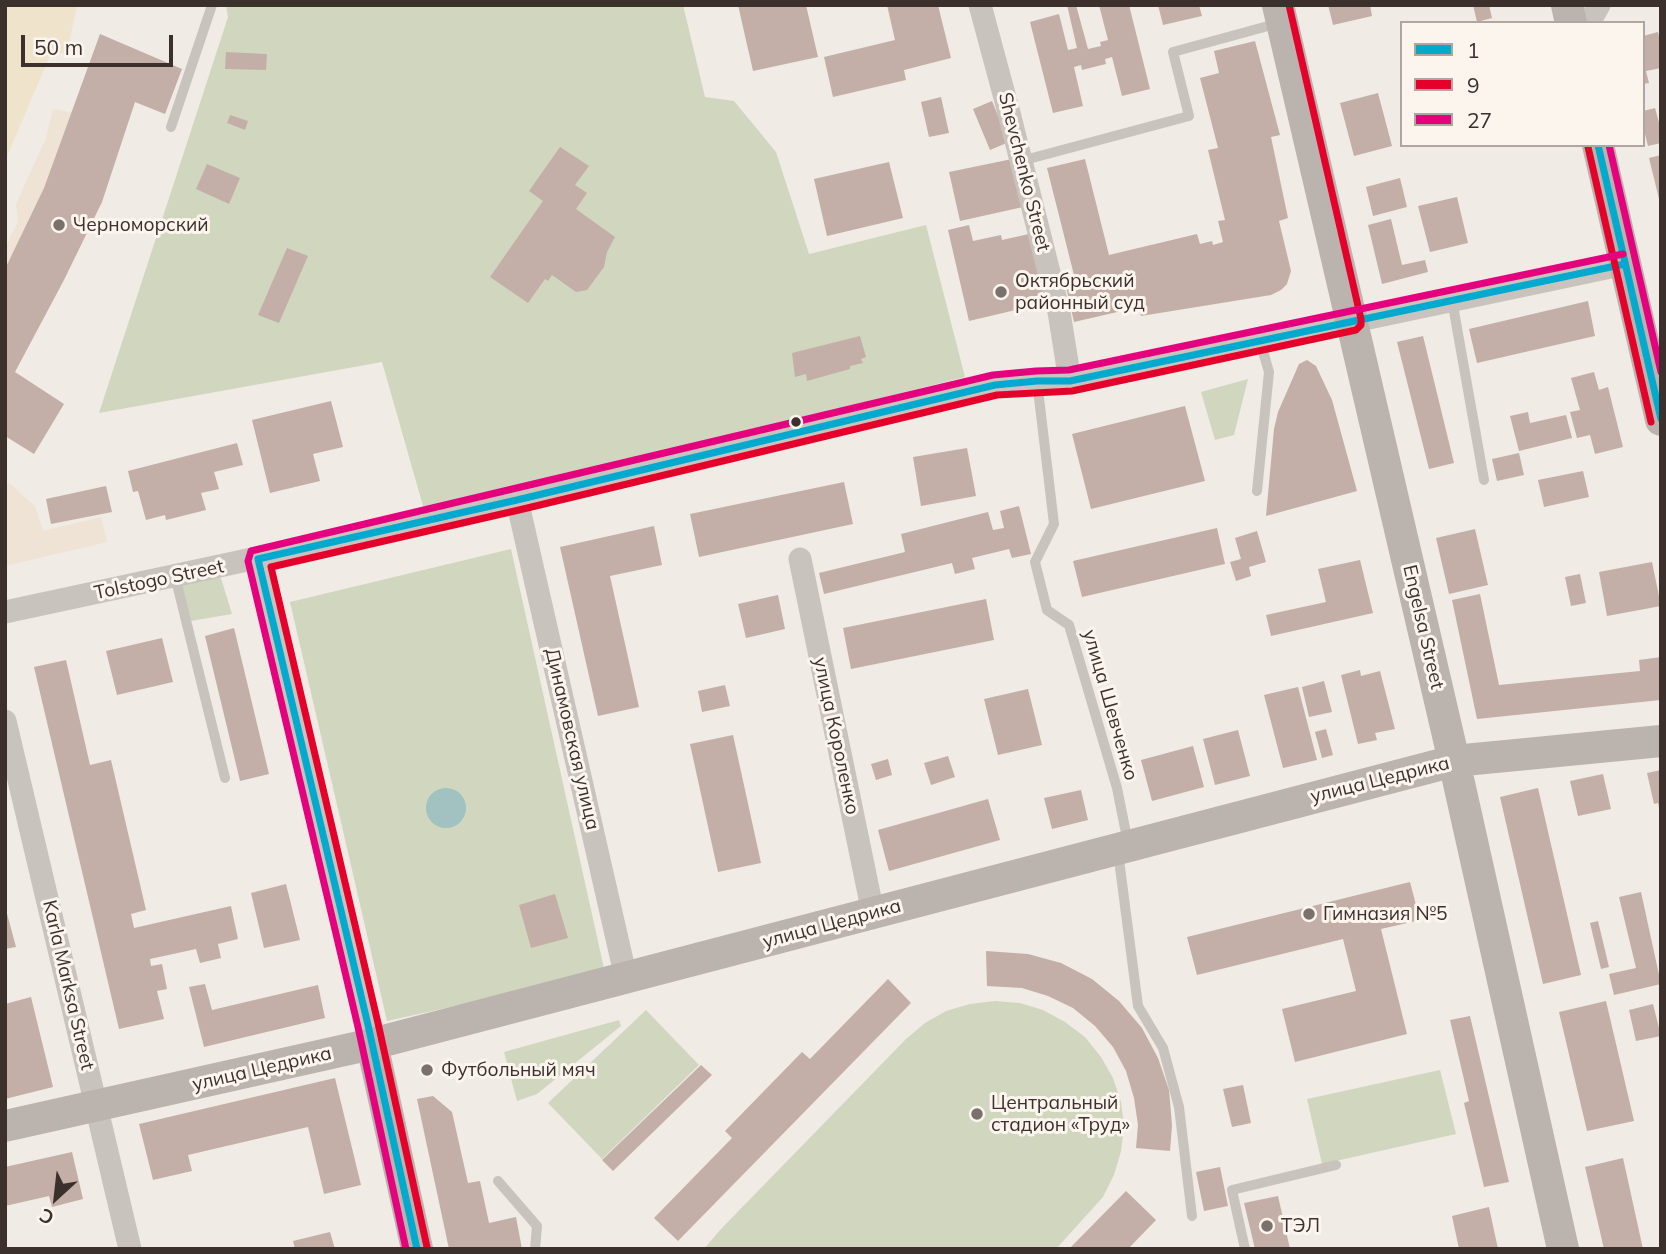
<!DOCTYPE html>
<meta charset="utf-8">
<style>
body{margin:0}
#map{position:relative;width:1666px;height:1254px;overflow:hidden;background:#f0ebe5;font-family:Mulish,sans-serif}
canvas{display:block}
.frame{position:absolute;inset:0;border:7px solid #3b302b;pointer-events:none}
.legend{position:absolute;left:1400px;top:21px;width:245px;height:126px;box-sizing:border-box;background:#fbf5ee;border:2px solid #aea6a0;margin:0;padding:9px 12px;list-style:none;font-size:21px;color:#3b302b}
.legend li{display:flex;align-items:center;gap:14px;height:35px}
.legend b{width:35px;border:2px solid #aea6a0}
.north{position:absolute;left:21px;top:1163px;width:70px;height:70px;-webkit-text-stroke:5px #fbf5ee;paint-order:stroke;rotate:207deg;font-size:19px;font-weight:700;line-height:28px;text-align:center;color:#3b302b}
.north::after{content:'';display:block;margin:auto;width:24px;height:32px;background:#3b302b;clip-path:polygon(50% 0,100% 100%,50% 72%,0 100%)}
.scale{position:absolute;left:21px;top:35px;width:152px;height:32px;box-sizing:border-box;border:4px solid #3b302b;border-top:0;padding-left:9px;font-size:21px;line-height:24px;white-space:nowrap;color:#3b302b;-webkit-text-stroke:5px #fbf5ee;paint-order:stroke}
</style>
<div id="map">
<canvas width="1666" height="1254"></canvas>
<div class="frame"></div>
<ul class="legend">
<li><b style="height:9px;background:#00a9ce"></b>1</li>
<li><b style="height:9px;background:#e4002b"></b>9</li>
<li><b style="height:9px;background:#e5007d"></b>27</li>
</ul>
<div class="north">С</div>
<div class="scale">50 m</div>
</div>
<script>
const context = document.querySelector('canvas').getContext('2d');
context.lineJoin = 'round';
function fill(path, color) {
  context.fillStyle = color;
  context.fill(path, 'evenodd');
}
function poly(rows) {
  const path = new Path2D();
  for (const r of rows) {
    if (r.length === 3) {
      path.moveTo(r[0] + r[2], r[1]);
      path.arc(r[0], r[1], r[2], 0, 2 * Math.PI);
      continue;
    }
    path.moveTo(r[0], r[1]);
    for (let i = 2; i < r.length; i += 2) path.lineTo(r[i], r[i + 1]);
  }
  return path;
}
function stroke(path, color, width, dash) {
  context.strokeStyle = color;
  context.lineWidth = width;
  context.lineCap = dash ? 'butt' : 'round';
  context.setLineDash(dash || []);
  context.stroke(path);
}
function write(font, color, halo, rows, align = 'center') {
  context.font = font + ' Mulish,sans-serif';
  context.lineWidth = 6;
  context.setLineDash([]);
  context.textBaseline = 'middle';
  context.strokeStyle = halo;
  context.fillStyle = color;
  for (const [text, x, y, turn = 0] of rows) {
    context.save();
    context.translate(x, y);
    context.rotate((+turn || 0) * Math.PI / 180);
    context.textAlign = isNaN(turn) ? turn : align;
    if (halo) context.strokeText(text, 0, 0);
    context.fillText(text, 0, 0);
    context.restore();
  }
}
fill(poly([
 [226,5,683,5,705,97,734,101,776,152,809,254,926,225,965,377,425,513,382,362,99,413,228,17],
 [1248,379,1234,435,1215,440,1201,392],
 [511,549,605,973,387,1021,290,602],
 [220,575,232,614,191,621,180,583],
 [995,1001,1020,1003,1043,1010,1065,1022,1085,1037,1101,1057,1113,1078,1121,1102,1124,1127,1121,1151,1114,1175,1103,1197,1056,1249,704,1249,720,1230,906,1039,925,1023,946,1011,970,1004],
 [646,1010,699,1065,602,1159,548,1103],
 [619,1020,621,1026,537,1094,517,1101,504,1052],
 [1440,1070,1456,1134,1322,1164,1307,1099]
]), '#d1d6bf');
fill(poly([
 [5,5,77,5,67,53,51,53,5,161]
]), '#efe3cc');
fill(poly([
 [53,109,79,114,5,286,5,247,18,222,16,204,46,138],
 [9,483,35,506,43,531,101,517,107,542,5,566,5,488]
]), '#eee3d5');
fill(poly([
 [446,808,20]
]), '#a1c2c1');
fill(poly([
 [738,5,806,5,818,57,753,71],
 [887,5,938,5,951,58,904,70,906,80,833,97,824,57,895,40],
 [1067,5,1076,5,1088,49,1101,46,1100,42,1108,40,1099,5,1129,5,1150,89,1122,96,1112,57,1105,59,1106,64,1082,70,1081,65,1074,67,1083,106,1053,113,1030,22,1059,14,1068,50,1077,48],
 [1158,5,1199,5,1202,16,1163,25],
 [1328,5,1370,5,1372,16,1333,25],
 [1473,5,1489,5,1492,18,1477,22],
 [1658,32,1661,44,1661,68,1646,71,1649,83,1643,84,1643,36],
 [100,34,182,69,165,114,135,102,102,202,64,280,15,372,64,404,34,454,5,436,5,269,44,188],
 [1255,41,1280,135,1271,137,1288,218,1279,221,1291,271,1287,284,1281,290,1271,295,1141,316,1139,307,1074,322,1065,282,1075,279,1047,168,1085,159,1109,255,1197,234,1200,244,1212,241,1213,245,1223,242,1218,221,1225,220,1208,150,1218,148,1200,78,1219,73,1214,51],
 [226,52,267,54,266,70,225,69],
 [1378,93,1392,146,1354,156,1340,103],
 [941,97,949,133,929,137,921,102],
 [992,101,1009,142,990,150,973,109],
 [1655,108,1661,130,1661,143,1648,146,1643,126,1643,111],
 [230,115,248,121,245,130,227,123],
 [560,147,589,166,575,185,587,193,576,209,615,237,607,252,604,267,587,290,576,292,552,275,548,281,545,279,528,303,490,277,543,201,529,191],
 [1661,155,1661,203,1660,203,1649,158],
 [1012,159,1023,207,960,221,949,172],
 [889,162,903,218,827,236,814,179],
 [207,164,240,178,229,204,196,189],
 [1400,178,1407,207,1373,216,1366,187],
 [1457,197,1468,243,1430,252,1418,206],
 [1391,219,1402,265,1425,260,1428,272,1382,284,1368,225],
 [969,225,973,241,1001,235,1002,240,1029,234,1045,303,969,321,948,230],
 [287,248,308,256,279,323,258,315],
 [1588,301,1595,336,1477,363,1469,329],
 [860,336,866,357,861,359,863,363,850,366,850,369,807,381,806,374,795,377,792,353],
 [1423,336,1454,463,1429,469,1397,342],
 [1307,360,1316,366,1332,400,1357,491,1266,516,1274,429,1278,412,1299,364],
 [1594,372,1599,390,1608,387,1623,447,1595,454,1590,435,1577,438,1570,412,1580,410,1571,378],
 [331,401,343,447,313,454,320,481,270,493,252,420],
 [1185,406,1205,481,1091,509,1072,434],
 [1528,412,1530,423,1566,415,1572,438,1519,451,1510,416],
 [237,443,243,465,214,472,219,489,201,493,206,510,166,520,165,515,146,520,138,491,133,492,128,471],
 [967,448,976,496,921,506,913,457],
 [1519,453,1524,475,1497,481,1492,459],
 [1583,471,1589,497,1544,507,1538,480],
 [844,482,853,524,699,557,690,514],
 [106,486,112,512,51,524,46,499],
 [1019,506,1031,554,1012,558,1009,549,972,558,975,569,955,574,952,563,824,594,819,573,905,552,901,534,988,512,993,530,1004,528,1000,511],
 [654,526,662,565,610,576,639,707,598,716,560,547],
 [1217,528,1225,564,1082,597,1073,561],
 [1475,529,1488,585,1449,594,1436,538],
 [1257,531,1266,562,1249,567,1251,576,1236,581,1230,562,1241,559,1235,538],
 [1360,560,1373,613,1271,636,1266,615,1326,602,1318,569],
 [1652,562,1661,606,1607,616,1599,572],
 [1580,574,1586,603,1571,606,1565,577],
 [1480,594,1499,685,1640,671,1639,660,1661,657,1661,700,1477,719,1452,600],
 [778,595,785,629,746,638,738,604],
 [986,599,994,640,851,669,843,628],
 [234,628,269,774,240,781,205,636],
 [162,638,173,682,117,695,106,651],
 [66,660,90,765,111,760,146,910,131,914,134,928,231,906,238,939,218,944,221,958,200,963,196,949,150,959,151,966,162,964,167,989,157,991,164,1019,119,1029,34,667],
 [1360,670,1361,676,1380,671,1395,729,1375,733,1377,740,1358,744,1341,675],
 [1324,681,1332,712,1309,717,1302,687],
 [725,685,730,706,702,712,698,691],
 [1298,687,1317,760,1283,768,1264,695],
 [1028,689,1042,745,998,755,984,699],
 [1326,729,1333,755,1322,758,1315,732],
 [1238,730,1250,776,1215,785,1203,739],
 [733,735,761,863,718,872,690,744],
 [1193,746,1204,787,1152,801,1141,760],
 [948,756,955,777,931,785,924,763],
 [888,759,892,775,876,780,871,764],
 [1661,770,1661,811,1660,811,1658,803,1654,804,1647,773],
 [1603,774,1611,809,1578,816,1570,781],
 [1538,788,1581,975,1543,984,1500,797],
 [1081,790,1088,820,1052,829,1044,798],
 [988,799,1000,840,889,871,878,830],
 [1410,882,1420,920,1381,929,1407,1034,1295,1062,1282,1009,1356,991,1343,939,1197,975,1187,937],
 [286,884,300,940,264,948,251,893],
 [1641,892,1661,984,1614,995,1609,974,1636,968,1619,897],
 [555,894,568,938,531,948,519,905],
 [5,906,16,947,5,949],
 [1598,921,1609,967,1601,969,1590,923],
 [986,951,1028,954,1061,963,1092,979,1119,1001,1142,1028,1158,1058,1169,1090,1172,1125,1170,1151,1136,1148,1138,1125,1134,1098,1126,1071,1113,1047,1095,1026,1073,1008,1048,996,1022,988,987,986],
 [888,979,911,1003,678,1241,654,1218,732,1138,725,1131,802,1052,810,1059],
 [205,984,212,1010,318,985,325,1018,204,1047,189,987],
 [31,997,53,1087,5,1099,5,1004],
 [1606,1001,1634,1121,1587,1131,1559,1012],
 [1653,1004,1661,1036,1636,1041,1629,1010],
 [1470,1016,1509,1182,1484,1187,1464,1103,1469,1101,1450,1020],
 [701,1065,712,1075,613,1171,602,1160],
 [335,1078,361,1185,324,1194,308,1127,188,1155,192,1171,153,1180,139,1124],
 [1243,1085,1251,1123,1232,1127,1223,1089],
 [433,1096,452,1112,468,1183,480,1181,489,1223,516,1217,522,1249,449,1249,417,1099],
 [72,1152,83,1199,52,1207,49,1196,5,1206,5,1167],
 [1623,1158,1643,1249,1604,1249,1585,1167],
 [1220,1167,1228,1206,1204,1211,1196,1172],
 [1126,1191,1156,1220,1128,1249,1069,1249],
 [1278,1196,1290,1249,1255,1249,1244,1203],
 [1489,1207,1498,1249,1459,1249,1452,1216],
 [330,1232,335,1249,295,1249,293,1241]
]), '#c3afa7');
stroke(poly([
 [171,127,212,5],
 [1021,161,1189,116,1173,52,1279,23],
 [1452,300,1484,480],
 [1037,381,1054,524,1035,562,1047,610,1069,625,1117,788,1128,843],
 [1257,491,1269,372,1260,341],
 [175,576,225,778],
 [1118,852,1138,1006,1163,1048,1179,1107,1192,1216],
 [498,1181,537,1226,535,1249],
 [1245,1249,1232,1190,1336,1165]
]), '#c9c3be', 10);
stroke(poly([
 [980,5,1008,109,1059,312,1070,381],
 [1589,23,1599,5],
 [517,500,626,978],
 [258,559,372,1044],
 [800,559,873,913],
 [5,612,387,530,995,385,1037,381,1070,381,1625,264],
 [5,721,130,1249]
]), '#c9c3be', 23);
stroke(poly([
 [1278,5,1454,761,1563,1249],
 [1567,5,1571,23],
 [1598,145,1661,420],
 [372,1044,417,1249],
 [5,1126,372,1044,1454,761,1661,741]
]), '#bab3ae', 32);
stroke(poly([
 [1598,145,1661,419],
 [258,559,517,500,995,385,1037,381,1070,381,1625,264],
 [258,559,368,1025,417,1249]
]), '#00a9ce', 7);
stroke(poly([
 [1588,147,1651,422],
 [427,1247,378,1023,271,567,519,510,997,395,1072,391,1356,330,1361,325,1361,319,1289,5]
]), '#e4002b', 7);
stroke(poly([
 [1609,145,1661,372],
 [406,1249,358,1027,248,561,251,551,993,375,1036,371,1069,370,1623,254]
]), '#e5007d', 7);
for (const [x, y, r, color] of [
 [59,225,7,"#7a716c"],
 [1001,292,7,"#7a716c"],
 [796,422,6,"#3b302b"],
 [1309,914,7,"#7a716c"],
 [427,1070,7,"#7a716c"],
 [977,1114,7,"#7a716c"],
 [1267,1226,7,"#7a716c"]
]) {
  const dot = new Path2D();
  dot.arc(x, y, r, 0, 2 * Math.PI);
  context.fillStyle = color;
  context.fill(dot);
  stroke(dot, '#fbf5ee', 2.5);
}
write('19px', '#3b302b', '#fbf5ee', [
 ["Shevchenko Street",1024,172,76],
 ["Tolstogo Street",159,580,-12],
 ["Engelsa Street",1423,627,77],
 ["улица Шевченко",1110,705,74],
 ["улица Короленко",836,736,78],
 ["Динамовская улица",572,739,77],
 ["улица Цедрика",1380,780,-14],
 ["улица Цедрика",832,924,-15],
 ["Karla Marksa Street",68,985,77],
 ["улица Цедрика",262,1069,-13]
]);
write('19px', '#3b302b', '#fbf5ee', [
 ["Черноморский",73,225],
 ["Октябрьский",1015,281],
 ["районный суд",1015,303],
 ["Гимназия №5",1323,914],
 ["Футбольный мяч",441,1070],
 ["Центральный",991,1103],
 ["стадион «Труд»",991,1125],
 ["ТЭЛ",1281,1226]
], 'left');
</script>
